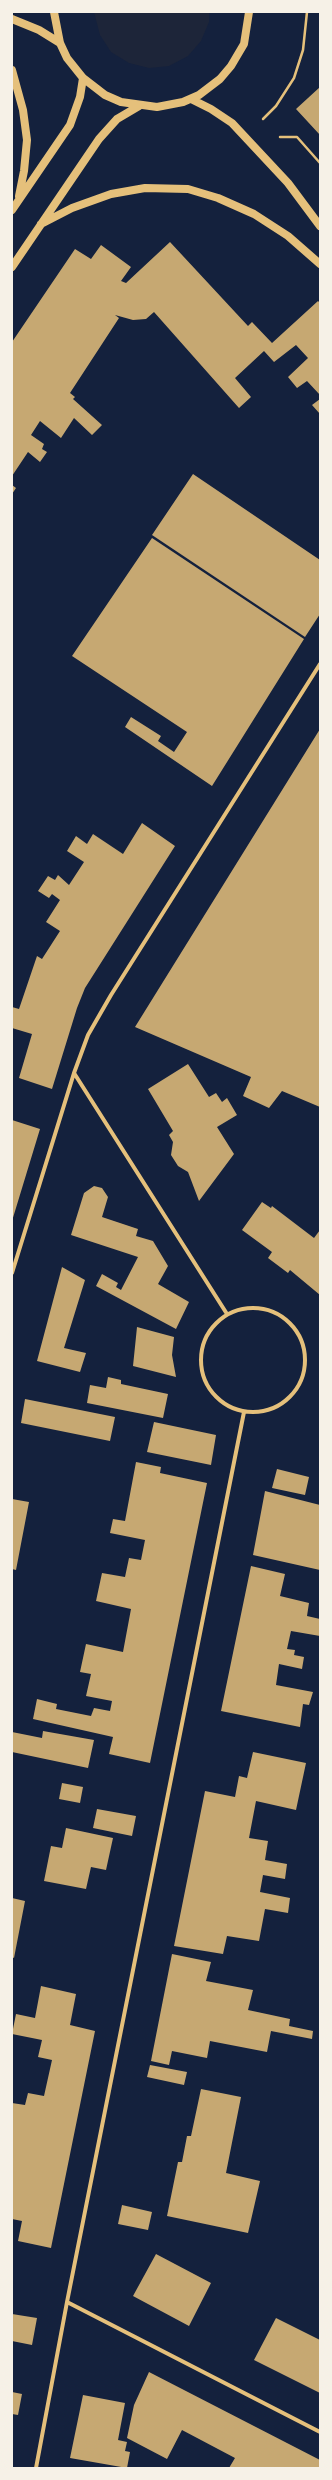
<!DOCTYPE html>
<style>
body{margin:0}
#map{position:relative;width:332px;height:2480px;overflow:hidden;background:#14213d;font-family:Lato,sans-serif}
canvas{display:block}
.frame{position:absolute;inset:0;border:13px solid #f6f1e7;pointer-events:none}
</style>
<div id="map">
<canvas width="332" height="2480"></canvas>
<div class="frame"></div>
</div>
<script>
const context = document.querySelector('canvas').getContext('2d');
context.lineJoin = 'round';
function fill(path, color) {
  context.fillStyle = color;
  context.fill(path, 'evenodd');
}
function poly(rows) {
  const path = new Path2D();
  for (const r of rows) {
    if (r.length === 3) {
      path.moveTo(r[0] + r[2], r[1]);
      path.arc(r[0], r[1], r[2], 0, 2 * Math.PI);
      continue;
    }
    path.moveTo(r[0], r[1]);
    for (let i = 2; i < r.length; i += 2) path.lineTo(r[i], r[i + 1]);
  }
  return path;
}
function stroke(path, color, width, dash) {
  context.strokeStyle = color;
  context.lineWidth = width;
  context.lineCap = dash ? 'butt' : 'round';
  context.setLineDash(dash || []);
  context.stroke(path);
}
fill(poly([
 [94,12,209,12,209,22,201,41,188,56,169,66,149,68,129,63,111,52,100,35]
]), '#1d2539');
fill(poly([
 [320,87,320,135,296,109],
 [170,242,248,326,252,322,272,343,318,301,320,303,320,395,307,381,297,388,288,377,308,358,296,345,274,362,264,351,235,378,251,397,239,408,154,312,146,319,133,320,115,315,119,318,70,393,75,397,73,399,102,425,92,435,74,418,61,438,40,421,31,435,44,444,42,449,47,452,40,462,28,452,12,476,12,342,75,249,91,259,101,245,131,267,121,281,126,283],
 [320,399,320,414,312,405],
 [193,474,320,560,320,614,305,637,152,535],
 [12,485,16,488,12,494],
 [152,538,304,639,212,786,125,727,131,717,161,736,158,741,174,752,187,732,72,656],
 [320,729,320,1107,282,1091,269,1108,243,1096,251,1077,135,1027],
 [142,823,175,846,85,988,77,1008,52,1089,19,1078,32,1034,12,1028,12,1007,19,1009,37,956,42,959,60,931,46,922,60,900,52,894,49,898,38,891,48,876,55,880,58,875,69,885,84,862,67,851,76,836,87,844,93,834,123,854],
 [188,1064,209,1097,216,1093,222,1102,227,1098,237,1115,217,1127,234,1154,199,1201,188,1172,178,1166,171,1155,173,1142,169,1135,173,1131,148,1089],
 [12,1120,40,1129,12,1221],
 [94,1186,102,1188,108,1197,102,1217,138,1229,136,1236,153,1241,168,1266,158,1284,189,1302,176,1329,96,1286,102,1274,118,1283,116,1287,121,1290,138,1257,71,1235,84,1193],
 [262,1202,271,1208,272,1206,314,1238,320,1230,320,1295,290,1270,288,1273,268,1258,272,1252,242,1230],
 [62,1267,85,1280,64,1348,86,1353,80,1372,37,1361],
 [137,1327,174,1337,172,1355,176,1377,133,1366],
 [108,1377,121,1380,121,1384,168,1394,163,1418,87,1403,90,1385,106,1388],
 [25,1399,115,1417,110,1441,21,1423],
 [154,1422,216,1435,211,1465,147,1452],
 [136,1462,161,1467,160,1473,207,1483,150,1763,109,1754,113,1737,33,1719,37,1699,57,1704,56,1709,91,1716,94,1708,110,1711,112,1701,86,1696,91,1674,80,1672,86,1644,123,1652,131,1609,96,1601,102,1573,125,1577,129,1558,141,1560,145,1540,110,1533,113,1519,125,1521],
 [277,1469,309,1477,305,1495,272,1488],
 [265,1491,320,1505,320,1570,253,1555],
 [12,1499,29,1502,16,1570,12,1569],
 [251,1566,285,1574,280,1596,309,1603,307,1616,320,1619,320,1636,291,1631,287,1649,295,1650,294,1655,304,1657,302,1669,279,1664,276,1685,313,1692,309,1705,303,1704,300,1727,221,1711],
 [43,1731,94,1740,88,1768,12,1752,12,1732,42,1738],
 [253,1752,306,1763,296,1810,256,1801,249,1838,268,1841,265,1860,287,1864,285,1879,263,1875,260,1892,290,1898,288,1913,265,1909,259,1941,227,1936,223,1954,174,1946,205,1791,235,1797,239,1776,247,1778],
 [62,1783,83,1787,80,1803,59,1799],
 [97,1809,136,1816,132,1836,93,1828],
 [66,1828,113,1838,106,1870,91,1867,86,1889,44,1881,51,1846,62,1848],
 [12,1898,25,1901,14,1958,12,1957],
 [172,1954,211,1962,206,1981,253,1990,248,2010,290,2019,289,2026,313,2031,312,2039,271,2031,267,2052,210,2041,207,2058,172,2051,169,2065,151,2061],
 [41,1986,76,1994,70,2025,95,2031,51,2248,18,2241,22,2221,12,2219,12,2103,25,2105,28,2093,44,2096,52,2060,38,2057,42,2040,12,2034,16,2014,35,2018],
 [150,2065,187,2072,184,2085,147,2077],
 [201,2089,241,2097,226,2173,260,2181,248,2233,167,2216,178,2162,182,2162,187,2136,191,2136],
 [122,2205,152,2212,148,2230,118,2224],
 [156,2254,211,2283,189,2326,133,2296],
 [12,2314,37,2318,32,2345,12,2341],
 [276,2318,320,2340,320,2393,254,2360],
 [149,2372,320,2460,320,2468,229,2468,235,2458,182,2430,167,2459,127,2438,134,2405],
 [12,2392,22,2394,18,2415,12,2414],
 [83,2395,125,2403,118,2440,127,2442,125,2451,130,2452,127,2468,70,2458]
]), '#c6a872');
stroke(poly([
 [263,119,276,106,294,78,303,50,307,12],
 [280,137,297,137,320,163]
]), '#e5c07b', 2.5);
stroke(poly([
 [74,1073,227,1314],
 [12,1273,74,1073,88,1035,111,995,320,664],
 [253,1360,52],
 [67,2302,320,2432],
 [36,2468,67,2302,244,1412]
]), '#e5c07b', 4);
stroke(poly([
 [54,12,60,43,67,58,83,78,105,95,121,102,157,107,183,102,199,95,220,79,231,66,244,44,249,12],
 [12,19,39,30,60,43],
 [12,70,23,110,27,140,24,171,19,196],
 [191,99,211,109,232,123,288,183,320,226],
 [12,210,70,125,80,97,83,78],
 [41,224,72,208,111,194,145,188,188,189,218,198,254,214,288,236,320,264],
 [12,267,99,139,117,119,139,106]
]), '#e5c07b', 8);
</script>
